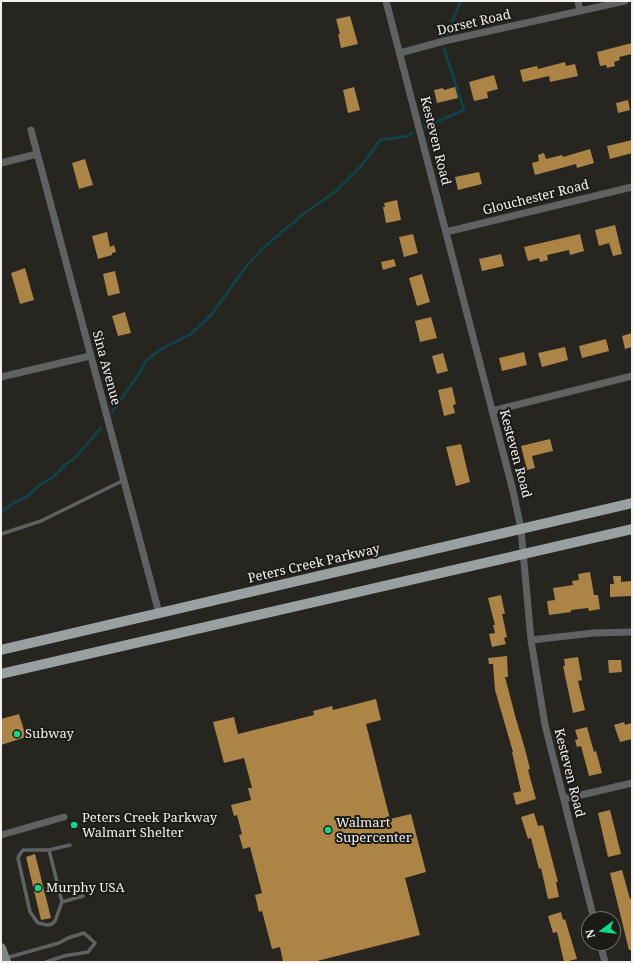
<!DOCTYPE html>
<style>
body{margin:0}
#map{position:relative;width:633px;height:963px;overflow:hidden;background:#272520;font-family:"Noto Serif",serif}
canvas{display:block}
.frame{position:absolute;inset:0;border:2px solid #f2f1ee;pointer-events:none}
.north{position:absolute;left:581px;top:911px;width:40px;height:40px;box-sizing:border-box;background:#1d1b17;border:1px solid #72716d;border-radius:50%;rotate:255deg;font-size:11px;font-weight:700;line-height:16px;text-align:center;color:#f2f1ee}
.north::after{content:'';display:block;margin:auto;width:14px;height:18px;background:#0dd98a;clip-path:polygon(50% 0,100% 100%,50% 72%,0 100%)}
</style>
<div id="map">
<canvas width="633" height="963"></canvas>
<div class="frame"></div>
<div class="north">N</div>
</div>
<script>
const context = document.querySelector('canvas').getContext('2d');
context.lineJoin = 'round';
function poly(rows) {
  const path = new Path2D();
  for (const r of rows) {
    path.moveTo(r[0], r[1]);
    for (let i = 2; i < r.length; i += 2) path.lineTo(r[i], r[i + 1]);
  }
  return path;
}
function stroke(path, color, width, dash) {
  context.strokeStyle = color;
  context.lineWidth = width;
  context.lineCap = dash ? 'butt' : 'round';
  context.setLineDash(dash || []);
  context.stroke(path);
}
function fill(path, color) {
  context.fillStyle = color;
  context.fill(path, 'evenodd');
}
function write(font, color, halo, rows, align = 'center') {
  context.font = font + ' "Noto Serif",serif';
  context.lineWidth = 4;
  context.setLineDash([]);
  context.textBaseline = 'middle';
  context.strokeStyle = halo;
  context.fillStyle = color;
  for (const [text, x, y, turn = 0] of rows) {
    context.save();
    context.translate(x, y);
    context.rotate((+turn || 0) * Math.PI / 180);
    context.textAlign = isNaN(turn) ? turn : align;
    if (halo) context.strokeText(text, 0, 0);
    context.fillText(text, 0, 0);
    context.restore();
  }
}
stroke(poly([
 [441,36,449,31,454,17,461,1],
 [425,127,464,110,444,49],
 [112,412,138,375,147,360,161,349,191,334,212,314,245,268,262,249,292,223,295,222,299,217,336,191,363,164,380,140,408,136,412,133],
 [1,512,15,502,28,496,38,486,53,477,67,463,75,458,101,428]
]), '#0d454d', 2.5);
fill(poly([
 [350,16,358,44,341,48,338,34,340,34,336,19],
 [632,43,632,54,619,57,620,60,614,62,615,66,607,68,606,65,600,66,597,52],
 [565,62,566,66,575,64,578,76,550,82,549,76,523,82,520,70,537,66,538,69],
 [494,75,498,89,487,92,488,98,474,101,469,82],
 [354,87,360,110,348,113,343,90],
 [455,87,458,98,437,103,434,90,443,88,444,90],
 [628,100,630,110,618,113,616,103],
 [632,140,632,153,610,159,607,146],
 [590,149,594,163,577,168,576,164,535,175,532,163,539,161,538,155,544,153,546,159,562,155,563,157],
 [85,159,93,185,79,189,72,163],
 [479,172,482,184,458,190,455,177],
 [397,200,401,220,386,223,383,207,385,207,384,203],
 [615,225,622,254,613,256,609,243,599,246,595,230],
 [107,232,110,247,114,245,116,252,112,253,112,255,98,259,92,236],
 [413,234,418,253,404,257,399,237],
 [580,234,584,251,570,255,569,250,547,255,548,260,540,262,539,258,528,261,524,247],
 [501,254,504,266,482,271,479,259],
 [394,259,396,266,383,270,381,262],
 [25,268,34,300,20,304,11,273],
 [115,271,120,293,108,296,103,274],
 [422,274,430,302,417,306,409,278],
 [125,312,131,333,118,336,112,316],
 [431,317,437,338,420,342,415,321],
 [632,333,632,347,625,349,622,336],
 [606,339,609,351,582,358,579,346],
 [565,347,568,360,542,367,538,353],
 [524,352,527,365,502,371,499,358],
 [443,353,448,371,437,374,432,356],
 [452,387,456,404,453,405,455,413,444,416,438,390],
 [550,439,553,451,532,456,535,468,527,470,521,446],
 [461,444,470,482,456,486,446,447],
 [590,572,594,595,598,595,600,609,589,611,588,608,571,610,571,612,549,615,547,601,555,600,553,588,573,585,572,581,579,580,578,574],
 [613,576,621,576,621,582,631,581,632,596,610,597,610,584,614,584],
 [501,595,505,614,502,614,507,637,504,638,506,644,492,647,489,634,495,633,493,625,495,625,488,598],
 [507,656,508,677,505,677,516,719,525,749,530,769,528,770,536,799,516,805,513,793,521,791,512,752,513,752,495,690,493,664,489,664,488,658],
 [578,657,582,680,578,681,585,710,573,713,563,666,565,666,564,659],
 [608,660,621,660,622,672,609,673],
 [376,699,381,720,366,724,390,819,411,814,426,872,405,878,420,935,313,962,283,962,280,947,272,949,262,911,259,912,255,895,262,893,250,847,243,849,239,835,242,834,237,815,234,816,231,805,251,800,248,788,252,788,244,758,224,763,213,722,234,717,238,734,314,715,313,711,332,706,333,710],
 [19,714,26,737,1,745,1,719],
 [624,722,625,725,632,723,632,739,620,742,614,725],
 [587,727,594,752,596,751,602,773,589,776,581,746,577,747,575,740,578,739,575,730],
 [610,810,621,854,608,857,598,813],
 [534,813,538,826,543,825,558,882,556,882,559,897,548,899,541,868,539,869,531,838,528,839,521,817],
 [35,854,51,918,41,920,26,857],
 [622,870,630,899,632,899,632,950,629,950,610,873],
 [561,912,563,920,565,919,577,959,564,962,557,932,553,933,548,916]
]), '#ac8546');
stroke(poly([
 [1,534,41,521,124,480],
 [70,845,49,850,62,902,83,896],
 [49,850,23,850,20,854,18,858,30,912,38,923,47,925,52,924,55,921,62,902],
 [6,958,59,943,68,938,84,933,95,943,88,952,64,956,46,962]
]), '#5f6263', 3.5);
stroke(poly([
 [386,1,513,491,521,529,531,640,545,725,594,919],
 [578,1,580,11],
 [400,53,444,41,625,1],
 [31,130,159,613],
 [1,163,37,154],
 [446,232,632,187],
 [1,377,90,356],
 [492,411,632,376],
 [531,640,594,633,632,632],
 [564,799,632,783],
 [1,835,64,817],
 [600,943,605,962]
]), '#5f6263', 7);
stroke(poly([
 [1,948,6,962]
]), '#808586', 10);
stroke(poly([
 [1,650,632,503],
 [1,674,632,529]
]), '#99a0a1', 10);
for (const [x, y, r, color] of [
 [17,734,4,"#0dd98a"],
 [74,825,4,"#0dd98a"],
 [328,830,4,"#0dd98a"],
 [38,888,4,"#0dd98a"]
]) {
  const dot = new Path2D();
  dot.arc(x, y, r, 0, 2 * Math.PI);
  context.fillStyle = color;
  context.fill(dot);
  stroke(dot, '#1d1b17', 1.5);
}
write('13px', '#f2f1ee', '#1d1b17', [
 ["Dorset Road",474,23,-13],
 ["Kesteven Road",435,141,76],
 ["Glouchester Road",536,198,-14],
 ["Sina Avenue",106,368,75],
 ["Kesteven Road",515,454,75],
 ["Peters Creek Parkway",314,564,-13],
 ["Kesteven Road",569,773,76]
]);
write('13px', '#f2f1ee', '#1d1b17', [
 ["Subway",25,734],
 ["Peters Creek Parkway",82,818],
 ["Walmart Shelter",82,833],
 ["Walmart",336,823],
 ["Supercenter",336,838],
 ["Murphy USA",46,888]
], 'left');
</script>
